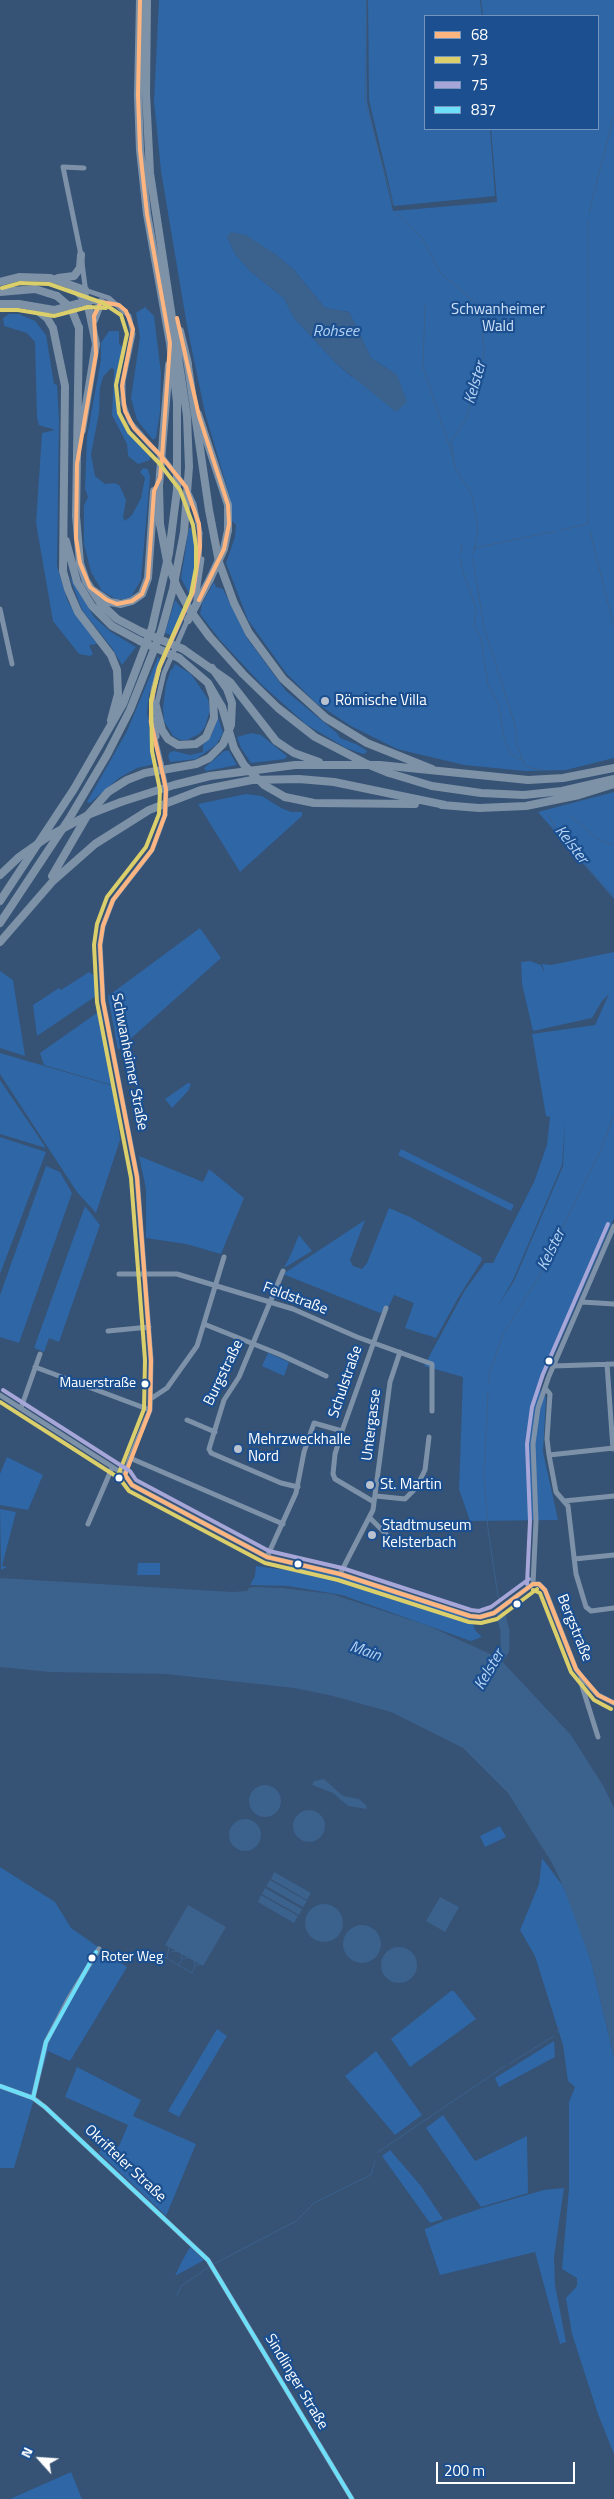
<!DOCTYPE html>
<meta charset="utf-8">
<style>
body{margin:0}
#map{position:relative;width:614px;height:2499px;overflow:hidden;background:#365274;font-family:"Titillium Web",sans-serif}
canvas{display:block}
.legend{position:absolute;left:424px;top:15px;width:175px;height:115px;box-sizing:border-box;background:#1b4f8f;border:1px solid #7695bc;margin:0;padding:6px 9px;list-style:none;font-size:15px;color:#fff}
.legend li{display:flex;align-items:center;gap:10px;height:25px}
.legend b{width:25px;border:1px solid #7695bc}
.north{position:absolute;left:15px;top:2434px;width:50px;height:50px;-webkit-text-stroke:4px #1b4f8f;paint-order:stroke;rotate:296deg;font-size:14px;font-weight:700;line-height:20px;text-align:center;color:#fff}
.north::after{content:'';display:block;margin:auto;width:18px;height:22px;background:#fff;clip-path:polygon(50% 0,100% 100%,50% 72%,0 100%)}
.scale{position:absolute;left:436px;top:2462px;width:139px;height:22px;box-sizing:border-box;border:2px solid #fff;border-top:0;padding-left:6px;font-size:15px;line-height:18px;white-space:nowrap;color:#fff;-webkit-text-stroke:4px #1b4f8f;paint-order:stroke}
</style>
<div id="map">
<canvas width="614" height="2499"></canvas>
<ul class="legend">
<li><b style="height:6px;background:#ffb580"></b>68</li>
<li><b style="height:6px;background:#dbcf6b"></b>73</li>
<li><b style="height:6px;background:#a6a6d8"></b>75</li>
<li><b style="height:6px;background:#6ddff8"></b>837</li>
</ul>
<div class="north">N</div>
<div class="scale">200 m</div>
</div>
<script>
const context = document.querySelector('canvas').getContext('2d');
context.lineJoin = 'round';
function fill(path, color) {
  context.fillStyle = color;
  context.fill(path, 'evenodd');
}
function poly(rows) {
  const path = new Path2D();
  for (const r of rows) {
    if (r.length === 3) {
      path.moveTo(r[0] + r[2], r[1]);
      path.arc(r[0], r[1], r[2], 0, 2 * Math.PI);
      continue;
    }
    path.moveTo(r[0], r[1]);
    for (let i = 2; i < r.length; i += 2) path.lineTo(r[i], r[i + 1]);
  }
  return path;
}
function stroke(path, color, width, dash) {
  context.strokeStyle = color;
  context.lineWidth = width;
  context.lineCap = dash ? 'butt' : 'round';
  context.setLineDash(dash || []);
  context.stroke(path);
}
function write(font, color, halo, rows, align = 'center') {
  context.font = font + ' "Titillium Web",sans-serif';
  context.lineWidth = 4.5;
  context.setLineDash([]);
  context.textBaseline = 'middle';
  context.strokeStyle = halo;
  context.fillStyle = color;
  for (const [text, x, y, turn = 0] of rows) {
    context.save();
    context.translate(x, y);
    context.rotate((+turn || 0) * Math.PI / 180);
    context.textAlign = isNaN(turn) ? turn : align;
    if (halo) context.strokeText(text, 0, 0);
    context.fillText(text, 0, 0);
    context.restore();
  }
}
fill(poly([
 [159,0,366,0,367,101,393,211,497,202,491,129,598,129,598,16,483,16,481,0,614,0,614,758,566,770,525,771,464,765,397,749,351,726,316,703,286,673,248,620,226,563,235,537,236,525,232,521,231,501,205,413,187,326,161,171,154,101],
 [227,237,261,246,275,254,294,270,325,308,349,312,371,358,397,375,352,377,337,364,294,318,284,298,251,272,236,255],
 [368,0,480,0,482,16,425,16,425,129,490,129,495,196,394,206,369,100],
 [145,307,154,316,161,373,160,412,156,438,153,440,137,420,131,398,140,337,136,313],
 [9,314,19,314,35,321,46,335,54,384,57,385,59,420,57,566,68,602,97,644,89,645,93,654,90,656,79,654,53,621,36,523,42,433,55,430,39,425,37,418,35,342,27,333,4,326,3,318],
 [109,331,119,331,119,344,125,349,117,391,120,410,131,433,150,455,150,460,138,464,128,456,127,444,112,415,114,374,114,369,111,368,103,377,100,388,99,413,91,454,95,476,105,484,115,483,120,486,126,500,123,517,125,521,132,515,141,498,145,478,140,472,143,468,148,469,150,477,141,580,131,597,124,599,116,599,102,591,91,572,84,544,84,505,88,497,85,489,87,437,101,359,101,343],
 [189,528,194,529,197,545,196,562,189,594,181,578],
 [69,575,94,617,111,632,136,647,122,665,112,648,82,610],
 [214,582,216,587,223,589,247,638,286,691,337,733,340,738,356,744,367,751,366,753,363,754,346,748,307,725,262,685,220,640,200,614,202,604],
 [175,600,183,610,171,635,165,633],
 [158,657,160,659,149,694,147,712,154,762,151,765,137,768,119,778,90,803,87,802,127,731],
 [175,664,191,674,208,699,210,710,205,727,199,734,187,740,180,740,173,736,164,721,163,708,166,684,171,669,172,670],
 [218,717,223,733,216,745,196,759,170,762,168,756,170,752,174,751,190,755,203,752,203,745,212,734],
 [251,733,261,735,287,756,285,759,251,763,241,748,237,737],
 [224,751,229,751,237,765,206,771,204,768],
 [614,792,614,899,538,812],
 [246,794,262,796,281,808,291,812,302,812,302,816,240,872,198,804],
 [200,928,221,958,118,1050,108,996],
 [614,952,614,1218,539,1389,546,1398,543,1452,558,1520,470,1521,459,1489,463,1377,424,1366,465,1290,485,1263,493,1263,534,1182,547,1145,550,1117,546,1116,532,1034,595,1025,609,994,602,1001,592,1018,533,1031,522,984,521,962,530,961,541,965,545,974,542,964,551,965],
 [565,1120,563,1166,514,1281,498,1306,513,1280,562,1165],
 [0,971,13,980,25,1056,0,1048],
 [89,972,96,977,99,994,37,1036,33,1005,59,988,61,990],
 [101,1010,104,1022,99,1026,106,1038,109,1051,112,1085,44,1065,40,1053],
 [0,1053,113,1086,120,1140,96,1213,77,1192,0,1074],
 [0,1080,34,1130,46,1148,0,1134],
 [188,1083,191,1084,188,1091,172,1108,165,1099],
 [0,1137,46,1152,0,1274],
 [401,1149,514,1205,511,1211,398,1155],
 [139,1156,203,1182,209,1169,244,1198,221,1254,186,1244,146,1238,146,1189],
 [46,1166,60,1172,72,1193,19,1343,0,1337,0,1295],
 [85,1206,100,1225,59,1342,49,1338,44,1352,34,1348],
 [389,1208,410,1217,481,1257,482,1260,458,1298,436,1338,405,1328,414,1303,394,1295,389,1306,380,1313,283,1274,365,1220,350,1260,353,1266,362,1269,367,1263],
 [299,1235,312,1251,284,1268,291,1254],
 [268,1353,289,1362,284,1376,262,1366],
 [7,1457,43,1475,28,1510,0,1505,0,1474],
 [0,1509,16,1512,2,1566,7,1567,1,1570],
 [138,1563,160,1563,160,1575,137,1575],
 [288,1565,371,1583,449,1610,472,1620,475,1630,482,1637,471,1641,342,1595,288,1586,250,1585,255,1576,256,1566,286,1570],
 [500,1826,506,1837,485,1847,480,1836],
 [542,1858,563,1886,573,1909,591,1961,614,2057,614,2454,598,2414,572,2334,566,2298,577,2286,577,2278,562,2269,569,2188,569,2102,575,2087,568,2081,563,2045,535,1956,520,1930,539,1884],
 [0,1867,55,1902,71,1928,127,1967,70,2061,48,2051,14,2168,0,2168],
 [451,1991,454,1991,476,2019,410,2067,391,2039],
 [217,2029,227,2036,179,2117,168,2111],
 [554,2041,555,2057,499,2087,495,2078],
 [376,2051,422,2115,395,2135,345,2076],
 [77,2067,141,2100,133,2116,196,2144,166,2216,99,2153,103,2144,114,2149,119,2146,128,2125,65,2097],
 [443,2115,475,2161,527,2136,528,2193,481,2207,426,2128],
 [390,2150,421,2186,443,2219,430,2223,382,2156],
 [564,2188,554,2257,555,2285,566,2342,560,2344,535,2252,440,2275,425,2231,425,2229,444,2221,482,2208,544,2190],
 [190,2247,204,2260,175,2276,181,2263],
 [71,2472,82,2499,10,2499]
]), '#2f66a5');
fill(poly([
 [231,232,246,235,275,254,294,270,325,308,349,312,371,358,397,375,407,402,396,412,337,364,294,318,284,298,251,272,236,255,227,237],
 [0,1578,233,1592,247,1591,249,1588,254,1587,282,1588,332,1594,429,1626,499,1658,571,1735,604,1787,614,1808,614,2057,591,1961,563,1886,552,1863,508,1793,463,1748,391,1712,329,1695,294,1688,166,1674,49,1672,0,1667],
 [324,1779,343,1796,359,1799,366,1805,367,1809,348,1806,333,1793,312,1785,314,1781],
 [265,1801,16],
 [309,1826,16],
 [245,1835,16],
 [274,1872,311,1893,307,1900,271,1879],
 [270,1880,307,1901,303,1907,266,1886],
 [265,1888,302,1909,299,1915,262,1894],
 [261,1895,298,1916,294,1923,258,1902],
 [440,1897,459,1907,445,1932,426,1921],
 [324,1923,19],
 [188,1905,226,1927,203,1966,165,1945],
 [362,1944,19],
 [399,1965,18]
]), '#3b618d');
stroke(poly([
 [367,0,365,100,393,205],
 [396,213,422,238,440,272,482,309,484,354,466,419,451,442,455,468,472,495,478,530,473,554],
 [589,213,614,115],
 [425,305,423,367,453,457],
 [561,530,588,524,588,220],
 [590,531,614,627],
 [474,548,556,531],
 [461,554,462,544],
 [461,559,462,569,476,608,474,626,481,638,488,685,499,706,504,738,511,754,523,761],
 [473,559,484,627,515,725,517,746,525,765],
 [526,767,543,770],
 [548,815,560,836,614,897],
 [571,816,595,837,614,846],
 [489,1383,489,1375,503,1334,537,1280,601,1149,614,1115],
 [488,1392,484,1476,488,1529,499,1603],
 [171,1952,176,1951],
 [163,1956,192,1973,195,1966,194,1961],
 [167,1958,169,1947],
 [183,1959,188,1958],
 [179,1965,182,1959,181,1953],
 [196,1966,200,1964],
 [557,2032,560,2026],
 [509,2064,554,2036],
 [378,2152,505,2066],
 [214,2264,296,2221,314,2203,371,2175,375,2161],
 [177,2295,181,2286,209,2267]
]), '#3b618d', 1);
stroke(poly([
 [493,1668,505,1650,505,1631,501,1615]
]), '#3b618d', 9);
stroke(poly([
 [84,168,63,167,81,255,87,301,116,304],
 [85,290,109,298,129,316,133,334,123,381,123,403,130,422,150,445],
 [196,600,202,559],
 [0,609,12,664],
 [156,707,164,673,188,619],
 [156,718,157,737],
 [161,763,151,722,153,690,159,668,193,592,199,566,200,533],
 [283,1271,239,1377,224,1400,209,1449,211,1453,281,1483,298,1487],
 [119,1274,177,1274,293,1309,357,1337,432,1364,432,1411],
 [582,1302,614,1304],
 [204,1324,281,1355,326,1376],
 [108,1331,149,1327],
 [607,1364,613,1449],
 [553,1366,614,1364],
 [35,1367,150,1410],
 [545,1388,550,1394,547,1439,549,1455,556,1492,568,1506,576,1574,586,1607,591,1611,614,1608],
 [0,1395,125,1475],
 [152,1398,167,1388,197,1346,224,1257],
 [21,1408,40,1354],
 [187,1420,215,1432],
 [549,1455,614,1448],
 [130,1458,283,1524],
 [125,1475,130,1458,150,1410,151,1360,137,1177,103,1001,100,945,103,926,113,900,152,850,165,815],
 [125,1475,132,1485,267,1557,340,1574,470,1616,480,1617,494,1613,533,1584],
 [376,1496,405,1499,416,1488,425,1470,429,1437],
 [564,1501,614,1496],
 [374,1502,335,1479,333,1474,335,1454,342,1431,386,1308],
 [370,1518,397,1545],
 [88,1524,112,1468],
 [267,1557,296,1493,304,1452,314,1423,342,1431],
 [574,1559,614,1555],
 [340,1574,373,1510,390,1382,400,1352],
 [533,1584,536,1521,533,1444,538,1408,549,1376,614,1226],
 [533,1584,539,1584,545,1590,576,1669,584,1680,598,1695,614,1703],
 [581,1676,582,1686,598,1737],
 [0,2086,33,2098,45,2107,208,2260,352,2499],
 [33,2098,46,2042,69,1998,99,1949]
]), '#7d92a8', 5);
stroke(poly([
 [58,278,74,276,80,268,81,255],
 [0,282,19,277,50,278,85,290],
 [70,285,87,301,96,344,82,430],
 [0,292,35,289,57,296],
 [0,304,19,304,54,310,87,301],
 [33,307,47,318,53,328,65,386,63,571,68,589,78,612,111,655,117,670,118,694,111,720],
 [94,320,101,302],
 [79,328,76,516,80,563,86,581,101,604,117,619,142,632],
 [180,331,188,364],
 [187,359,209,510,219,562,234,603,249,633,283,679,326,718,367,743,432,769],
 [198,414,228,505,228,530],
 [160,524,159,486,169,365],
 [66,541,77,582,92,606,112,626,140,641],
 [94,591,110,602,121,604,132,601,142,594,148,578,154,491],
 [188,620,210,579],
 [209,636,243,674,278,708,315,737,365,763],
 [183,649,230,682,276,741,294,753,319,762],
 [179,658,208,683,222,707],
 [156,706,162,730,168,739,178,745,196,744,206,737,214,718,213,697,208,683],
 [432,786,481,793,524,795,562,791,614,779],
 [285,797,314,803,415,804],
 [121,802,174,785,210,776,295,765,380,765,528,780,563,778,614,768],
 [442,805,479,808,526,806,579,795,614,784],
 [52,876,87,816,108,792,127,780,145,773,196,764,209,758,223,744,231,725,232,703,227,689,212,668],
 [0,901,74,789,123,704,152,628,169,553,177,490,177,402,170,343,147,214,140,150,138,95,140,0],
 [0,923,69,819,107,755,130,710,161,632,173,589,184,532,189,467,187,416,150,173,146,93,147,0],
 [0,942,53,881,95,844,149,810,201,790,252,780,299,779,334,782,445,805]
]), '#7e92a7', 8);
stroke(poly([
 [150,445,164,459,186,487,194,504,200,533],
 [161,763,166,789,165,815]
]), '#7d92a8', 5);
stroke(poly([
 [57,296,71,308,79,328],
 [160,524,167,561,177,587,189,609,209,636],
 [210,579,224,549,228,530],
 [142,632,183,649],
 [140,641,179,658],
 [222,707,234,748,244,765,264,785,285,797],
 [367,764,389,773,432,786],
 [0,875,19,857,49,836,90,814,121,802]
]), '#7e92a7', 8);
stroke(poly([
 [140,0,138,95,140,150,147,214,170,343,162,457],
 [101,302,119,305,126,311,133,329,122,386,125,411,134,428,162,457,160,478,154,491,148,578,142,594,132,601,117,604,107,600,90,587,80,563,76,538,77,464,96,354,94,316,101,302],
 [177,318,199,416,228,505,229,524,224,549,199,600],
 [125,1475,150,1410,151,1360,137,1177,103,1001,100,945,103,926,113,900,152,850,165,815,166,789,151,722,151,703,159,668,193,592,200,547,199,524,186,487,162,457],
 [125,1475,132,1485,267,1557,340,1574,470,1616,480,1617,494,1613,533,1584],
 [533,1584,539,1584,545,1590,576,1669,598,1695,614,1703]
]), '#ffb580', 4);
stroke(poly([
 [2,288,20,283,49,284,103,303,121,315,127,334,116,385,119,413,129,432,159,463,180,490,193,525,196,546,196,568,191,594,160,665,151,700,152,751,160,790,159,814,146,847,107,897,97,924,94,945,97,1002,131,1178,145,1360,144,1409,119,1473],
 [0,310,18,310,54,316,88,307,106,308],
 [0,1402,122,1480],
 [120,1479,129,1491,265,1563,338,1580,469,1622,481,1623,497,1619,537,1589],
 [533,1590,540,1593,571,1672,594,1700,611,1709]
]), '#dbcf6b', 4);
stroke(poly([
 [3,1390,128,1470],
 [130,1471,136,1480,269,1551,342,1568,471,1610,479,1611,491,1607,529,1579],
 [527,1584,530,1521,527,1444,532,1407,543,1374,608,1224]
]), '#a6a6d8', 4);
stroke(poly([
 [0,2086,33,2098,45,2107,208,2260,352,2499],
 [33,2098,46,2042,96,1952]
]), '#6ddff8', 4);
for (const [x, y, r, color] of [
 [325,701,5,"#b9c2ce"],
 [549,1361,4.5,"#fff"],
 [145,1384,4.5,"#fff"],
 [238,1449,5,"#b9c2ce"],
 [119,1478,4.5,"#fff"],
 [370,1485,5,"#b9c2ce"],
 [372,1535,5,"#b9c2ce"],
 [298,1564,4.5,"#fff"],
 [517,1604,4.5,"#fff"],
 [92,1958,4.5,"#fff"]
]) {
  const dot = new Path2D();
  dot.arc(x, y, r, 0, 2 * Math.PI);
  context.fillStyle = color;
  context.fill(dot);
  stroke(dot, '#1b4f8f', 2);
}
write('14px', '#fff', '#1b4f8f', [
 ["Mauerstraße",136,1384],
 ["Roter Weg",101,1958,"left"]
], 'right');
write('15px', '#cfe3fa', '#1b4f8f', [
 ["Schwanheimer",498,310],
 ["Wald",498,327]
]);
write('15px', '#fff', '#1b4f8f', [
 ["Römische Villa",335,701],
 ["Mehrzweckhalle",248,1440],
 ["Nord",248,1457],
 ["St. Martin",380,1485],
 ["Stadtmuseum",382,1526],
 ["Kelsterbach",382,1543]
], 'left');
write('15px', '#fff', '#1b4f8f', [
 ["Schwanheimer Straße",129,1062,79],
 ["Feldstraße",295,1299,20],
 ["Burgstraße",224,1373,-64],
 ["Schulstraße",346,1382,-71],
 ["Untergasse",372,1425,-83],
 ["Bergstraße",574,1628,68],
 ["Okrifteler Straße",125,2164,43],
 ["Sindlinger Straße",296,2382,59]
]);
write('italic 16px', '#b5d3f5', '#1b4f8f', [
 ["Rohsee",336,332],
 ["Kelster",476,383,-74],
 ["Kelster",571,845,52],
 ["Kelster",552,1250,-64],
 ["Main",365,1652,19],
 ["Kelster",490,1670,-60]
]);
</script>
